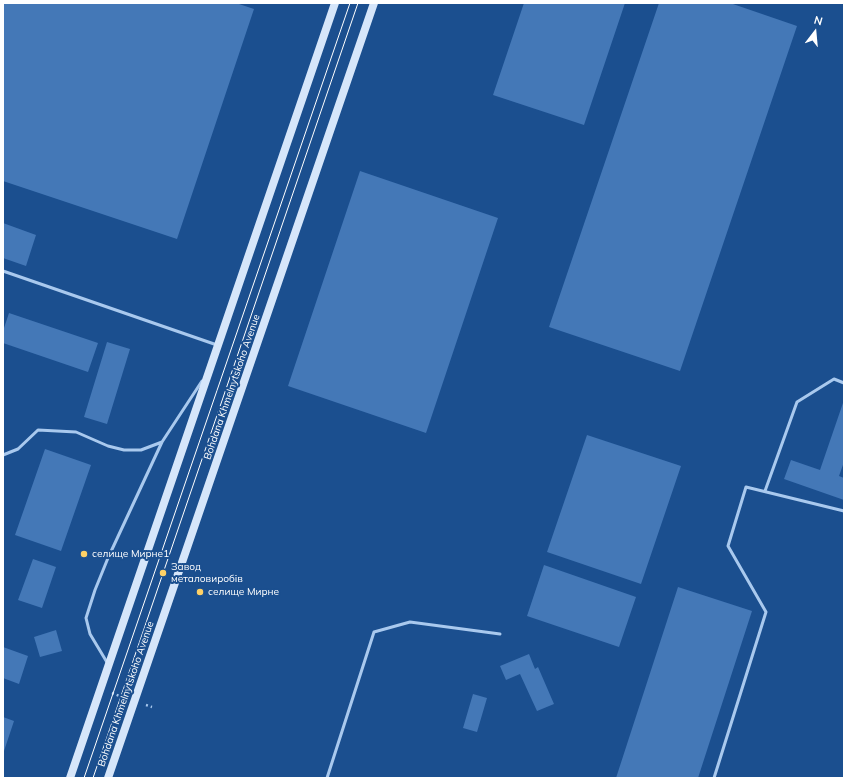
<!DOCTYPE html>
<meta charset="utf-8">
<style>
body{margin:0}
#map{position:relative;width:847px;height:781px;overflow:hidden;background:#1b4f8f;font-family:Mulish,sans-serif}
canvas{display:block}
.frame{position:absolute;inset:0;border:4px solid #fff;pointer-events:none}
.north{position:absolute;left:795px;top:12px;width:40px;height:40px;-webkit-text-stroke:3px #1b4f8f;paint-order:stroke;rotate:16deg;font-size:11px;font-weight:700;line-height:16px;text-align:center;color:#fff}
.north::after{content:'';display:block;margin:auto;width:14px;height:18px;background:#fff;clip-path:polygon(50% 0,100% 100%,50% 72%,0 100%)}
</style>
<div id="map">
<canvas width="847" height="781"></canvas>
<div class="frame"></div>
<div class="north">N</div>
</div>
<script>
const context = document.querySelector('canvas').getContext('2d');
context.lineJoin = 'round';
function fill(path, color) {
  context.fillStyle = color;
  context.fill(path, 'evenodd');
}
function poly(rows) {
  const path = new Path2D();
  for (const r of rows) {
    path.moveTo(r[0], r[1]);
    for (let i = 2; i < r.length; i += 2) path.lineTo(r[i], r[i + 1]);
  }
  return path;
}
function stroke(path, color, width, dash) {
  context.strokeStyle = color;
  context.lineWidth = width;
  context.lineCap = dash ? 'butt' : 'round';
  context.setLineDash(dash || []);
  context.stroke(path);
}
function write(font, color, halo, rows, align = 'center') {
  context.font = font + ' Mulish,sans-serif';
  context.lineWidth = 4;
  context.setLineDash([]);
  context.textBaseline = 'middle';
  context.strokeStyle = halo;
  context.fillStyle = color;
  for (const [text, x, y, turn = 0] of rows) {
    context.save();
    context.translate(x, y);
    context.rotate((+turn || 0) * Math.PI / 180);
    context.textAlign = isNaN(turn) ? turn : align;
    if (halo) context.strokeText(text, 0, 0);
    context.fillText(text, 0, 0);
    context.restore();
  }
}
fill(poly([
 [3,3,236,3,254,9,177,239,3,181],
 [524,3,625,3,584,125,493,95],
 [659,3,730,3,797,26,680,371,549,327],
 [360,171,498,218,426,433,288,386],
 [3,223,36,235,26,266,3,258],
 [9,313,98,343,88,372,3,343,3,331],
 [107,342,130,349,107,424,84,417],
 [844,400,844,462,839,476,844,478,844,500,784,479,791,460,820,470],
 [587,435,681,466,641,584,547,552],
 [45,449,91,465,61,551,15,535],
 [33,559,56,567,42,608,18,600],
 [544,565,636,597,619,647,527,616],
 [678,587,752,611,698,778,616,778],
 [56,630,62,651,40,657,34,637],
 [3,647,28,656,19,684,3,678],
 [529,654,535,669,538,667,554,704,537,711,520,674,506,680,500,666],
 [473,694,487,698,477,732,463,728],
 [3,717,14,721,3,754]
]), '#4478b7');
stroke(poly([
 [112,693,122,697],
 [146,705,152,707]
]), '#a9c9ee', 2.5, [2, 3]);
stroke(poly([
 [3,271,217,345],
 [3,455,18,449,38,430,76,432,108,446,124,450,141,450,162,442],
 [765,491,797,402,834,379,844,383],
 [108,664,90,634,86,618,95,590,108,558,162,442,202,381],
 [327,778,374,632,410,622,500,634],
 [714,778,766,612,728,546,746,487,844,511]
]), '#a9c9ee', 3);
stroke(poly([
 [70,778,335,3],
 [108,778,374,3]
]), '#d6e6fa', 8);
stroke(poly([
 [84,778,350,3],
 [93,778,358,3]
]), '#fff', 1);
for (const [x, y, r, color] of [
 [84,554,4,"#ffd166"],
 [163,573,4,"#ffd166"],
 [200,592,4,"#ffd166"]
]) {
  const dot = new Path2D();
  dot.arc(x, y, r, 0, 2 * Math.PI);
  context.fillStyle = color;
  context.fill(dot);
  stroke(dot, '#1b4f8f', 1.5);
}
write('10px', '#fff', '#1b4f8f', [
 ["Bohdana Khmelnytskoho Avenue",232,387,-71],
 ["Bohdana Khmelnytskoho Avenue",126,694,-71]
]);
write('10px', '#fff', '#1b4f8f', [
 ["селище Мирне1",92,554],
 ["Завод",171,567],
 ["металовиробів",171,579],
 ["селище Мирне",208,592]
], 'left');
</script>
